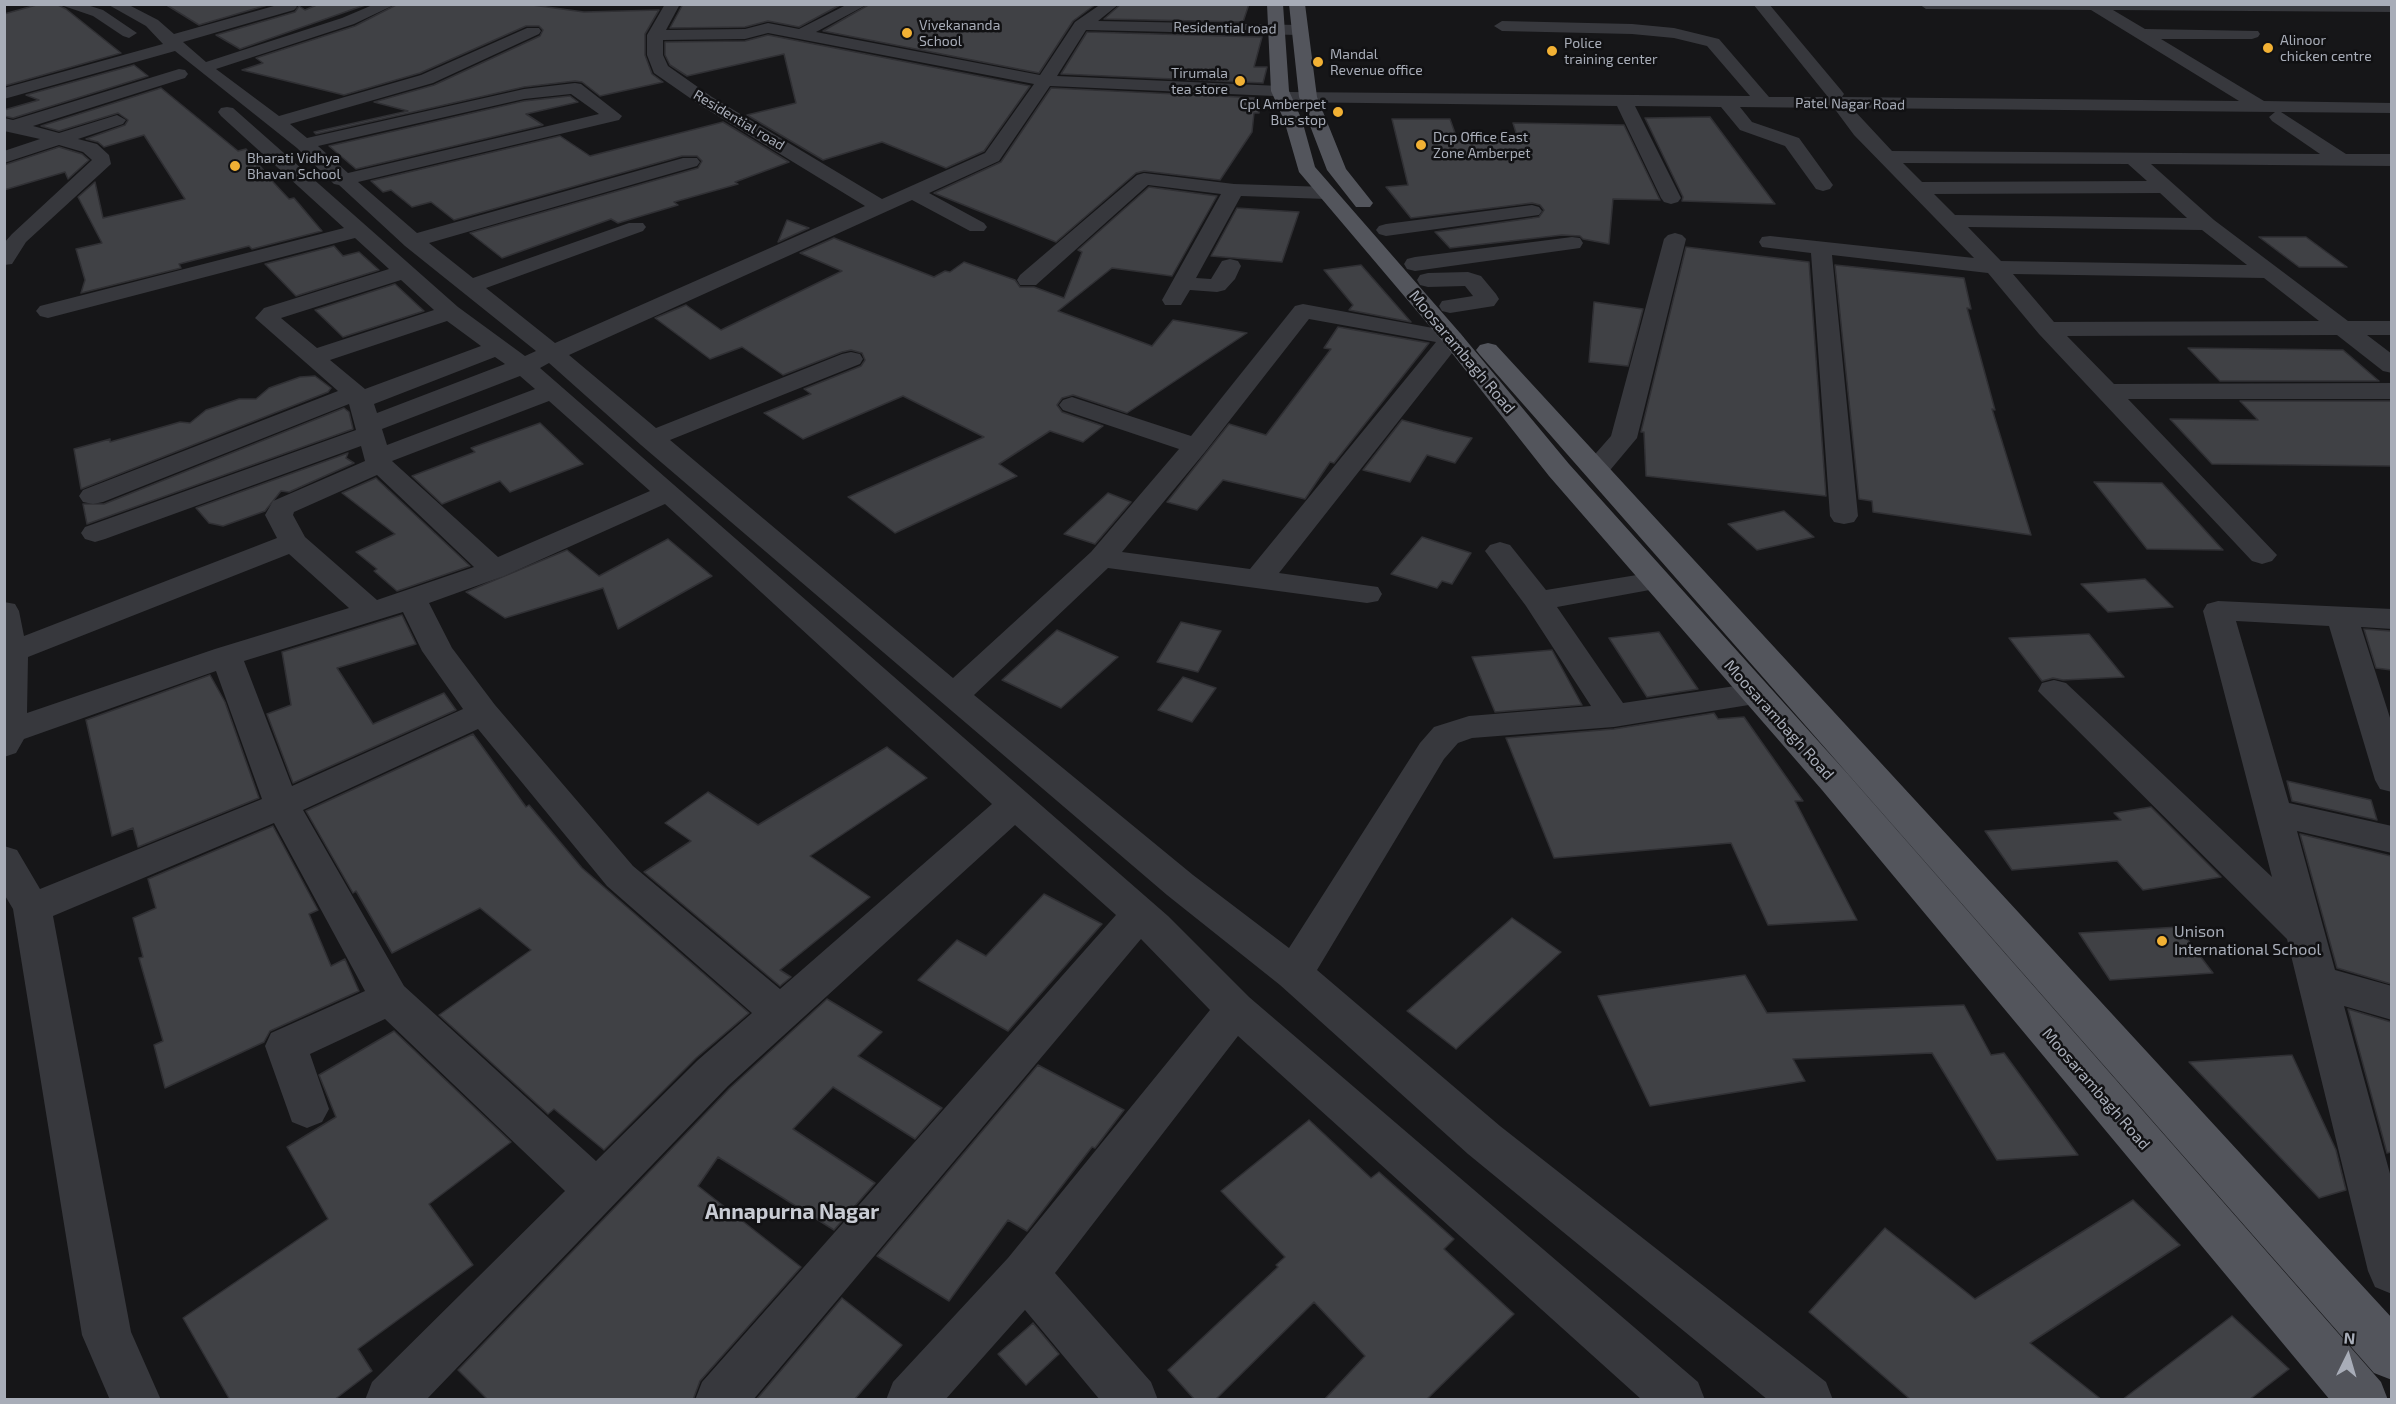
<!DOCTYPE html>
<style>
body{margin:0}
#map{position:relative;width:2396px;height:1404px;overflow:hidden;background:#161618;font-family:"Exo 2",sans-serif}
canvas{display:block}
.frame{position:absolute;inset:0;border:6px solid #a8adb8;pointer-events:none}
.north{position:absolute;left:2318px;top:1326px;width:60px;height:60px;-webkit-text-stroke:4px #111113;paint-order:stroke;rotate:5deg;font-size:16px;font-weight:700;line-height:24px;text-align:center;color:#a8adb8}
.north::after{content:'';display:block;margin:auto;width:21px;height:27px;background:#a8adb8;clip-path:polygon(50% 0,100% 100%,50% 72%,0 100%)}
</style>
<div id="map">
<canvas width="2396" height="1404"></canvas>
<div class="frame"></div>
<div class="north">N</div>
</div>
<script>
const context = document.querySelector('canvas').getContext('2d');
context.lineJoin = 'round';
function fill(path, color) {
  context.fillStyle = color;
  context.fill(path, 'evenodd');
}
function poly(rows) {
  const path = new Path2D();
  for (const r of rows) {
    path.moveTo(r[0], r[1]);
    for (let i = 2; i < r.length; i += 2) path.lineTo(r[i], r[i + 1]);
  }
  return path;
}
function stroke(path, color, width, dash) {
  context.strokeStyle = color;
  context.lineWidth = width;
  context.lineCap = dash ? 'butt' : 'round';
  context.setLineDash(dash || []);
  context.stroke(path);
}
function write(font, color, halo, rows, align = 'center') {
  context.font = font + ' "Exo 2",sans-serif';
  context.lineWidth = 5;
  context.setLineDash([]);
  context.textBaseline = 'middle';
  context.strokeStyle = halo;
  context.fillStyle = color;
  for (const [text, x, y, turn = 0] of rows) {
    context.save();
    context.translate(x, y);
    context.rotate((+turn || 0) * Math.PI / 180);
    context.textAlign = isNaN(turn) ? turn : align;
    if (halo) context.strokeText(text, 0, 0);
    context.fillText(text, 0, 0);
    context.restore();
  }
}
const building = poly([
 [40,4,56,4,66,9,121,53,4,86,4,14,40,4],
 [165,4,271,4,199,25,165,4],
 [319,4,368,4,240,49,216,35,295,12,299,6,305,10,319,4],
 [398,4,525,4,584,12,659,10,645,34,645,55,652,74,663,82,600,96,582,82,575,81,524,87,316,134,314,132,408,111,374,102,434,85,540,36,543,30,539,26,526,26,420,73,344,95,242,70,263,63,256,58,355,26,398,4],
 [683,4,842,4,799,27,768,21,745,27,670,28,683,4],
 [870,4,1096,4,1073,21,1039,73,823,31,870,4],
 [1121,4,1249,4,1243,22,1104,19,1121,4],
 [1087,32,1262,37,1254,67,1267,67,1263,83,1061,74,1087,32],
 [768,35,1030,86,984,151,946,168,882,142,823,160,747,115,796,103,784,54,687,76,670,65,665,55,665,42,745,41,768,35],
 [134,65,148,76,13,118,4,116,4,110,39,100,26,95,134,65],
 [161,88,238,151,246,149,274,183,289,199,294,198,322,231,252,249,249,246,179,264,181,268,81,293,85,280,76,249,102,243,78,197,95,182,103,218,185,199,144,135,104,147,98,142,86,139,125,125,128,120,118,113,59,131,41,126,161,88],
 [1051,88,1259,98,1259,113,1254,113,1252,132,1220,180,1144,171,1136,173,1056,242,934,193,1001,162,1051,88],
 [570,96,578,102,526,114,543,125,356,169,329,146,524,101,570,96],
 [1710,117,1775,204,1682,201,1683,197,1645,118,1710,117],
 [1392,119,1450,119,1456,136,1517,136,1513,123,1624,125,1660,200,1613,199,1609,244,1583,239,1580,236,1562,235,1450,248,1435,232,1539,217,1544,210,1540,205,1532,203,1411,218,1386,187,1408,185,1392,119],
 [723,122,789,162,735,182,738,184,674,202,678,205,618,223,611,219,502,258,470,233,698,168,702,161,697,156,682,156,454,220,431,202,412,207,391,190,383,192,371,181,560,136,590,156,723,122],
 [59,147,82,154,89,160,68,179,65,172,4,190,4,165,59,147],
 [1149,187,1217,196,1172,276,1112,268,1058,311,1152,346,1173,320,1247,333,1127,413,1073,395,1062,398,1057,405,1062,412,1103,426,1083,442,1050,431,999,464,1017,476,895,533,848,497,984,437,903,396,803,439,764,413,811,394,804,389,861,366,865,360,862,353,851,350,842,352,783,375,742,347,710,359,655,318,686,305,721,330,842,271,800,253,834,238,934,277,945,271,950,272,964,262,1015,280,1020,287,1034,287,1064,298,1082,252,1078,250,1149,187],
 [1237,208,1299,212,1282,262,1211,256,1237,208],
 [787,220,809,228,778,242,787,220],
 [2259,237,2306,237,2347,267,2299,267,2259,237],
 [334,246,343,256,359,252,379,270,296,296,265,264,334,246],
 [1686,247,1809,262,1826,496,1646,476,1644,432,1641,432,1686,247],
 [1361,265,1411,322,1349,310,1353,305,1324,270,1361,265],
 [1835,265,1964,278,1971,309,1967,308,1995,410,1992,409,2031,535,1873,512,1872,501,1859,499,1835,265],
 [395,284,424,311,343,337,315,310,395,284],
 [1594,302,1643,309,1628,366,1589,362,1594,302],
 [1338,327,1429,343,1334,463,1330,462,1305,499,1223,480,1197,510,1167,502,1229,424,1266,435,1331,349,1324,348,1338,327],
 [2188,348,2343,350,2379,381,2220,381,2188,348],
 [315,376,331,388,328,392,81,489,74,449,110,439,110,442,180,422,190,423,206,410,239,399,256,399,269,388,300,377,315,376],
 [2240,401,2391,401,2391,466,2212,464,2170,419,2258,420,2240,401],
 [344,408,349,412,353,429,87,524,83,504,104,504,344,408],
 [1402,420,1443,431,1472,438,1455,463,1427,455,1410,482,1363,470,1402,420],
 [540,423,583,464,510,492,500,481,442,504,412,476,475,452,471,448,540,423],
 [348,453,346,458,354,463,289,492,281,491,265,511,223,526,209,523,196,508,348,453],
 [376,478,378,480,470,566,397,591,374,571,377,569,356,552,395,534,342,493,376,478],
 [2094,482,2162,483,2223,550,2147,549,2094,482],
 [1108,493,1131,502,1095,544,1064,534,1108,493],
 [1784,511,1814,537,1757,550,1728,524,1784,511],
 [1422,537,1471,553,1452,584,1442,581,1437,588,1391,574,1422,537],
 [668,539,712,576,618,629,603,588,505,618,466,592,567,550,599,576,668,539],
 [2145,579,2173,607,2108,612,2081,584,2145,579],
 [402,615,416,644,337,668,373,724,444,693,456,710,293,783,267,714,291,705,282,652,402,615],
 [1181,622,1221,631,1198,672,1157,662,1181,622],
 [2364,629,2391,631,2391,670,2376,668,2364,629],
 [1057,630,1118,657,1061,708,1002,680,1057,630],
 [1659,632,1698,689,1647,697,1609,638,1659,632],
 [2089,634,2124,677,2063,680,2053,678,2042,681,2009,638,2089,634],
 [1552,650,1582,705,1495,712,1472,657,1552,650],
 [210,675,225,702,259,798,138,847,133,828,112,836,86,720,210,675],
 [1183,677,1216,688,1192,722,1158,710,1183,677],
 [1714,713,1718,719,1744,717,1803,801,1795,801,1857,920,1768,925,1731,843,1554,858,1506,738,1614,729,1714,713],
 [473,734,526,807,529,805,582,868,749,1013,696,1058,604,1150,554,1109,548,1114,439,1015,531,950,480,908,392,953,356,891,353,893,306,811,473,734],
 [887,747,927,778,810,856,870,897,780,970,791,977,780,986,644,872,691,841,665,823,708,792,758,825,887,747],
 [2287,781,2371,800,2377,820,2292,801,2287,781],
 [2151,807,2221,877,2143,890,2117,861,2012,870,1985,831,2121,820,2114,813,2151,807],
 [273,826,318,910,309,914,331,966,345,959,359,991,270,1031,264,1042,165,1088,154,1045,163,1041,139,958,143,957,133,918,156,908,148,879,273,826],
 [2300,834,2391,856,2391,984,2337,968,2300,834],
 [1044,894,1102,924,1008,1031,918,980,957,940,986,956,1044,894],
 [1512,918,1561,952,1456,1049,1407,1011,1512,918],
 [2178,927,2213,973,2110,980,2079,933,2178,927],
 [1745,975,1767,1013,1964,1005,1991,1055,2004,1053,2078,1155,1997,1160,1932,1053,1793,1059,1805,1081,1650,1106,1598,996,1745,975],
 [827,999,882,1032,858,1056,942,1108,915,1139,833,1087,793,1129,875,1183,834,1230,718,1157,698,1186,801,1267,700,1381,693,1400,488,1400,458,1370,730,1088,827,999],
 [2348,1009,2391,1022,2391,1152,2387,1153,2348,1009],
 [394,1031,511,1142,429,1204,473,1265,358,1349,372,1371,334,1400,230,1400,183,1318,328,1219,287,1147,336,1117,319,1075,394,1031],
 [2292,1055,2336,1150,2346,1190,2319,1198,2189,1062,2292,1055],
 [1038,1065,1124,1110,1095,1148,1092,1147,1027,1231,1008,1220,949,1301,877,1256,1038,1065],
 [1309,1120,1371,1178,1379,1172,1454,1239,1444,1249,1514,1314,1426,1400,1324,1400,1365,1356,1314,1302,1215,1400,1195,1400,1168,1370,1278,1267,1276,1265,1285,1257,1221,1191,1309,1120],
 [2133,1200,2180,1245,2030,1343,2102,1400,1911,1400,1809,1312,1885,1228,1975,1299,2133,1200],
 [842,1298,902,1345,854,1400,756,1400,842,1298],
 [2232,1316,2289,1369,2249,1400,2122,1400,2232,1316],
 [1033,1323,1059,1354,1026,1385,998,1354,1033,1323]
]);
fill(building, '#404145');
stroke(building, '#303034', 1.5);
fill(poly([
 [58,4,84,4,103,10,137,33,129,38,123,36,93,16,58,4],
 [107,4,127,4,158,20,174,34,281,4,295,4,297,7,294,10,183,42,206,62,342,18,375,4,396,4,354,24,216,69,279,116,421,75,527,28,539,28,541,31,539,34,433,83,290,124,307,138,524,89,575,83,581,84,622,116,619,120,358,182,417,233,683,158,697,158,700,162,697,166,429,243,473,278,629,223,643,223,646,227,643,231,486,288,555,343,865,206,700,105,654,73,647,55,647,35,665,4,680,4,666,30,745,29,768,23,799,29,848,4,868,4,816,32,1040,75,1075,22,1101,4,1119,4,1098,21,1298,25,1306,30,1298,35,1086,30,1057,76,1280,86,1286,87,1288,92,1750,96,1707,46,1674,38,1632,34,1502,31,1494,26,1502,21,1632,24,1674,28,1719,39,1769,97,1828,97,1753,4,1769,4,1841,90,1844,94,1842,97,2239,101,2091,10,1926,9,1919,4,2392,4,2392,12,2113,10,2145,29,2258,31,2260,34,2258,37,2252,39,2161,39,2264,101,2392,103,2392,113,2281,112,2346,154,2392,154,2392,166,2151,164,2214,220,2348,321,2392,321,2392,335,2367,335,2392,354,2392,373,2383,371,2337,335,2067,336,2114,384,2392,383,2392,399,2128,399,2277,555,2272,561,2262,564,2252,561,2039,334,1988,273,1832,255,1858,516,1854,522,1844,524,1834,522,1830,516,1811,253,1770,248,1762,247,1759,242,1762,237,1770,236,1974,258,1854,135,1834,108,1740,107,1752,122,1799,138,1833,185,1830,189,1823,191,1816,189,1785,146,1740,130,1721,107,1635,106,1681,198,1678,202,1671,204,1664,202,1661,198,1617,106,1282,102,1276,101,1274,96,1050,86,999,161,929,193,984,223,987,227,984,231,970,231,912,200,569,355,656,428,842,354,851,352,860,354,863,359,860,364,670,440,953,678,1091,552,1179,449,1063,410,1059,405,1063,400,1072,397,1081,400,1191,436,1295,306,1303,304,1460,333,1464,338,1460,343,1279,573,1378,587,1382,594,1378,601,1367,603,1108,568,974,695,1193,875,1289,948,1420,743,1434,727,1469,716,1591,706,1526,606,1485,551,1490,545,1500,542,1510,545,1546,590,1655,572,1666,575,1670,581,1666,587,1557,607,1623,703,1755,683,1767,686,1771,694,1767,702,1614,727,1472,738,1458,743,1444,759,1317,970,1500,1126,1826,1382,1833,1400,1768,1400,1468,1154,1280,985,1167,895,641,445,549,363,540,368,1168,916,1249,997,1698,1382,1705,1400,1642,1400,1238,1036,1055,1273,1151,1382,1158,1400,1100,1400,1025,1310,945,1400,886,1400,893,1382,1008,1258,1210,1010,1141,939,753,1400,695,1400,702,1382,1116,915,1015,825,728,1086,426,1400,365,1400,372,1382,565,1191,385,1019,310,1054,329,1109,322,1122,307,1128,292,1122,265,1046,271,1033,365,991,274,823,53,916,131,1332,161,1400,110,1400,82,1335,13,909,4,894,4,846,17,850,40,889,262,799,216,671,24,739,16,753,4,757,4,602,15,604,19,611,24,636,277,538,265,515,273,501,365,461,361,446,105,539,95,542,85,539,81,533,85,527,356,430,349,404,103,502,93,504,83,502,79,496,83,490,338,391,255,318,264,308,389,269,355,238,48,318,40,316,36,311,40,306,344,228,221,116,218,112,221,108,227,107,233,108,458,307,525,356,536,351,405,246,339,185,334,184,297,148,175,51,4,99,4,88,163,44,146,26,107,4],
 [768,33,1034,84,985,153,882,199,712,97,668,66,663,55,663,40,745,39,768,33],
 [571,94,599,114,348,173,318,146,524,99,571,94],
 [1852,108,2275,112,2269,117,2272,121,2320,154,1892,151,1852,108],
 [1903,163,2128,164,2147,181,1922,182,1903,163],
 [2160,193,2187,218,1955,215,1934,194,2160,193],
 [1968,227,2202,230,2247,265,2001,261,1968,227],
 [2013,274,2264,278,2319,321,2054,322,2013,274],
 [401,280,434,310,317,348,281,318,401,280],
 [1309,319,1436,342,1250,569,1122,552,1205,452,1309,319],
 [447,321,481,346,365,389,330,360,447,321],
 [495,357,505,364,377,413,374,404,495,357],
 [520,376,535,389,387,445,382,429,520,376],
 [549,401,650,491,498,557,392,461,549,401],
 [377,475,474,567,377,600,305,537,293,515,294,512,377,475],
 [665,504,992,804,780,989,633,866,495,705,452,648,429,603,504,576,665,504],
 [289,554,349,608,215,649,27,713,28,657,289,554],
 [403,612,422,651,463,709,292,786,244,661,403,612],
 [478,729,607,886,752,1013,698,1060,596,1161,404,986,303,810,478,729],
 [179,69,185,70,188,74,185,78,33,126,59,133,117,115,126,120,123,124,78,139,97,144,109,155,111,164,26,242,12,264,4,265,4,243,12,234,92,160,83,152,59,145,4,163,4,151,40,139,4,131,4,118,13,120,179,69],
 [1144,173,1234,184,1327,187,1334,189,1337,193,1334,197,1327,199,1241,196,1196,278,1211,279,1222,261,1230,259,1238,261,1241,266,1235,279,1225,290,1217,292,1190,290,1181,305,1165,305,1162,300,1221,194,1148,185,1036,285,1020,285,1017,280,1020,275,1137,175,1144,173],
 [1532,205,1539,207,1542,211,1539,215,1386,236,1379,234,1376,230,1379,226,1386,224,1532,205],
 [1675,233,1682,235,1686,239,1637,438,1606,475,1596,477,1586,475,1582,469,1611,436,1664,239,1668,235,1675,233],
 [1572,237,1580,238,1583,243,1580,248,1415,271,1407,269,1404,264,1407,259,1415,257,1572,237],
 [1468,272,1481,276,1496,294,1499,299,1494,306,1450,313,1442,311,1439,306,1442,301,1473,296,1465,286,1428,287,1420,285,1417,280,1420,275,1428,273,1468,272],
 [2218,601,2392,609,2392,629,2361,627,2392,724,2392,792,2380,789,2375,780,2329,626,2236,621,2289,803,2392,826,2392,853,2297,831,2335,970,2392,986,2392,1020,2344,1006,2392,1181,2392,1294,2375,1287,2368,1271,2287,939,2038,691,2042,683,2054,680,2066,683,2272,877,2203,611,2207,604,2218,601]
]), '#37383d');
fill(poly([
 [1267,4,1283,4,1289,91,1302,120,1315,167,1460,333,1569,464,1846,772,2381,1382,2388,1400,2330,1400,1822,790,1549,476,1444,343,1299,172,1284,120,1271,91,1267,4],
 [1289,4,1305,4,1317,97,1346,169,1373,203,1370,207,1356,207,1327,170,1299,97,1289,4],
 [1488,343,1496,345,2392,1318,2392,1380,2374,1373,1480,355,1476,350,1480,345,1488,343]
]), '#53555c');
for (const [x, y, r, color] of [
 [907,33,6,"#f2b134"],
 [2268,48,6,"#f2b134"],
 [1552,51,6,"#f2b134"],
 [1318,62,6,"#f2b134"],
 [1240,81,6,"#f2b134"],
 [1338,112,6,"#f2b134"],
 [1421,145,6,"#f2b134"],
 [235,166,6,"#f2b134"],
 [2162,941,6,"#f2b134"]
]) {
  const dot = new Path2D();
  dot.arc(x, y, r, 0, 2 * Math.PI);
  context.fillStyle = color;
  context.fill(dot);
  stroke(dot, '#111113', 2);
}
write('14px', '#a8adb8', '#111113', [
 ["Vivekananda",919,25],
 ["School",919,41],
 ["Alinoor",2280,40],
 ["chicken centre",2280,56],
 ["Police",1564,43],
 ["training center",1564,59],
 ["Mandal",1330,54],
 ["Revenue office",1330,70],
 ["Tirumala",1228,73,"right"],
 ["tea store",1228,89,"right"],
 ["Cpl Amberpet",1326,104,"right"],
 ["Bus stop",1326,120,"right"],
 ["Dcp Office East",1433,137],
 ["Zone Amberpet",1433,153],
 ["Bharati Vidhya",247,158],
 ["Bhavan School",247,174]
], 'left');
write('14px', '#a8adb8', '#111113', [
 ["Residential road",1225,28,1],
 ["Patel Nagar Road",1850,104,1],
 ["Residential road",739,120,31]
]);
write('16px', '#a8adb8', '#111113', [
 ["Moosarambagh Road",1462,352,50],
 ["Moosarambagh Road",1779,720,48],
 ["Moosarambagh Road",2096,1089,49]
]);
write('16px', '#a8adb8', '#111113', [
 ["Unison",2174,932],
 ["International School",2174,950]
], 'left');
write('bold 21px', '#c9ccd4', '#111113', [
 ["Annapurna Nagar",792,1212]
]);
</script>
